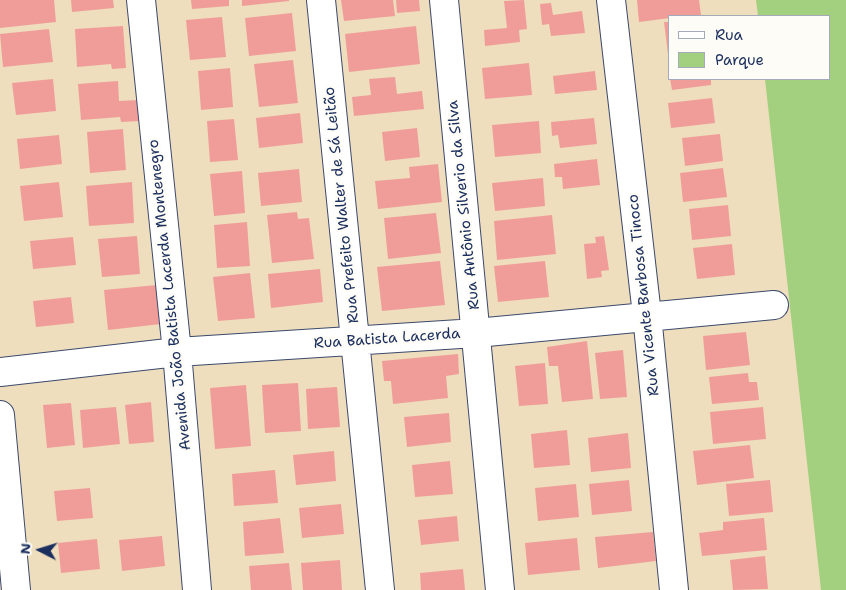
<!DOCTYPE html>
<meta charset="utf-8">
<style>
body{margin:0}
#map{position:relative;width:846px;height:590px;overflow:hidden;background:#eedebd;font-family:"Shantell Sans",sans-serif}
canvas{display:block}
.legend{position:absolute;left:668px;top:15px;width:162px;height:65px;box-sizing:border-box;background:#fdfcf7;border:1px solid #a3aaba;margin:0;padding:6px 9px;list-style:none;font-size:15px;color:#1b2f5e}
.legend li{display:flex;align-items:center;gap:10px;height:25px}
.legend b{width:25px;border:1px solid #a3aaba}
.north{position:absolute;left:15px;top:525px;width:50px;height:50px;-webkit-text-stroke:4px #fdfcf7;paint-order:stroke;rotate:275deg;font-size:14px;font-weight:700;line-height:20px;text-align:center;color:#1b2f5e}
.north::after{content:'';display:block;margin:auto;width:18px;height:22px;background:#1b2f5e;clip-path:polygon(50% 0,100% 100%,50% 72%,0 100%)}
</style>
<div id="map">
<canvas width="846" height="590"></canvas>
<ul class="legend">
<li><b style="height:6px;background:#fff"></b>Rua</li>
<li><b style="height:14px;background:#a3d07e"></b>Parque</li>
</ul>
<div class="north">N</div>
</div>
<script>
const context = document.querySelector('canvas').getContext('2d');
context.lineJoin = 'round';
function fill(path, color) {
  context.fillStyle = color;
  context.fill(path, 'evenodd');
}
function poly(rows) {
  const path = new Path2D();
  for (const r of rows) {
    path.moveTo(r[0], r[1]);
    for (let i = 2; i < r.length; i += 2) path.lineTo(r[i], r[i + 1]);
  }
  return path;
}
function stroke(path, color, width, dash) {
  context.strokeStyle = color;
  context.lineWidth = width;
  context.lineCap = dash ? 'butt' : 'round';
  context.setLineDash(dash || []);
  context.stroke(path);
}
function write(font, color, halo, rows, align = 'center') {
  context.font = font + ' "Shantell Sans",sans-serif';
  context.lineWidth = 5;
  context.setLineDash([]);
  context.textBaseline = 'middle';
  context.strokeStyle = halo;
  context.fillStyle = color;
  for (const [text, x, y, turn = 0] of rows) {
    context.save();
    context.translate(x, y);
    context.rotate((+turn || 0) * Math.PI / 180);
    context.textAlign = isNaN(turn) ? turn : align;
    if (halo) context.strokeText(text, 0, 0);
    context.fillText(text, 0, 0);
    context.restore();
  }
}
fill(poly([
 [756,0,846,0,846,590,821,590,765,79,830,79,830,16,758,16]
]), '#a3d07e');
fill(poly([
 [0,0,54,0,56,22,0,28],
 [71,0,113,0,114,8,72,12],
 [191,0,229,0,229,6,192,9],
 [242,0,289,0,289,1,242,6],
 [341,0,393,0,395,16,344,21],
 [396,0,419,0,420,11,397,13],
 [524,0,527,29,519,30,520,42,485,46,484,30,507,28,504,1],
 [637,0,699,0,701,15,670,16,670,18,639,22],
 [551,3,553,15,582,11,585,33,551,36,549,24,542,25,540,4],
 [292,13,296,51,249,56,245,18],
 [222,17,226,57,190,60,186,20],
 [664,22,670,22,670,54,668,54],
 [123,26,126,68,112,69,111,64,77,67,75,29],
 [416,26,420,64,349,72,345,34],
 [49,29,53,62,3,67,0,34],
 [293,60,298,103,259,107,254,64],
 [529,63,532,95,485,99,482,68],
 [230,68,233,107,201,110,198,71],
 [595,71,597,90,555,94,553,76],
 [395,77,397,94,422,91,424,109,354,116,352,97,371,95,369,79],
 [53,79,56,111,16,115,12,83],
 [670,79,711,79,711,85,672,90],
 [118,81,119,101,140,100,141,121,121,122,120,117,81,120,78,84],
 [712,98,715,123,671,128,668,103],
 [300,113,303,143,259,148,256,118],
 [594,118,597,144,560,148,558,135,552,136,551,122],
 [234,119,238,160,210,162,207,121],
 [539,121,541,153,495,157,492,125],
 [417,128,420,157,385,161,382,132],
 [123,129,126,170,90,173,87,132],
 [720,134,723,161,685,166,682,138],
 [59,135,62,164,20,169,17,139],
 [597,159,600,185,563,189,562,177,555,177,554,164],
 [438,164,442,202,378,209,375,181,410,178,409,167],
 [723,168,727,197,683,202,680,173],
 [299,169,302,202,261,206,258,173],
 [242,171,245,213,214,216,210,174],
 [543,178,545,206,495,211,492,183],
 [59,182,63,217,24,221,20,186],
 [132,182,134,223,89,226,86,186],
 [728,205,731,236,692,240,689,209],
 [297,212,298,219,309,218,314,259,272,263,267,215],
 [436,213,441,253,388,259,384,218],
 [552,215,556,254,497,260,494,221],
 [247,222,250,266,217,268,214,225],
 [137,236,140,274,102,277,98,239],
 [604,236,609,270,601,271,602,277,587,279,584,244,596,243,595,237],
 [73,237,76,265,33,269,30,241],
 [732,244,735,275,697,279,693,248],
 [440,261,445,305,382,311,377,267],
 [545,261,549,297,498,302,494,266],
 [320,269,323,302,271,308,268,274],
 [250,273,255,318,218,321,213,277],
 [157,285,161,324,108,330,104,290],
 [71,297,74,323,36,327,33,301],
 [746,332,750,365,706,370,703,336],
 [587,341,593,399,562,402,558,366,549,366,547,347],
 [623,350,627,397,600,399,595,353],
 [458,354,459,374,446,376,448,398,393,404,391,381,384,381,382,361],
 [545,363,548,404,519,406,515,366],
 [748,373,749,382,757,382,759,400,712,404,709,377],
 [298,383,301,431,265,433,262,385],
 [246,385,251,446,215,449,210,388],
 [337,387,340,427,308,429,306,389],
 [151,402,154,442,129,444,125,405],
 [71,403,75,445,47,448,43,405],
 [116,407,120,444,83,448,80,410],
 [763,407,766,439,713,444,710,412],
 [449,413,451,442,407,447,404,417],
 [567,430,570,465,534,468,531,434],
 [628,433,631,468,591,472,588,438],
 [750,445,754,478,697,485,693,451],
 [334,451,336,481,296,485,293,455],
 [450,461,453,494,415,497,412,465],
 [275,470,278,503,234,506,232,474],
 [629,480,632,511,592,515,589,484],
 [770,480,773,512,729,516,726,484],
 [576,484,579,517,538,521,535,488],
 [90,488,93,518,57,521,54,491],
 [341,504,344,534,302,538,299,508],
 [457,516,459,541,421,545,418,520],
 [280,518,284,553,245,556,243,522],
 [764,518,767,550,702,556,699,533,723,530,723,522],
 [653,532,656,561,598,568,595,537],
 [162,536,165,566,122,571,119,540],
 [577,538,580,570,528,575,525,543],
 [97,539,100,569,61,573,58,543],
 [765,556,768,589,733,590,730,560],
 [340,560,342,590,303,590,301,563],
 [289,563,292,590,251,590,249,566],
 [463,569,465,590,421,590,420,573]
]), '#f09d99');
const minor = poly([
 [141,0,177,352,197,590],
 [321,0,380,590],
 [444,0,500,590],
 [611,0,647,315,674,590],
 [0,372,177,352,476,333,774,305],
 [0,415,16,590]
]);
stroke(minor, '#3b496c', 30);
stroke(minor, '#fff', 28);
write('15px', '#1b2f5e', '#fdfcf7', [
 ["Rua Prefeito Walter de Sá Leitão",342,205,-96],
 ["Rua Antônio Silverio da Silva",464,205,-96],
 ["Avenida João Batista Lacerda Montenegro",170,295,-96],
 ["Rua Vicente Barbosa Tinoco",644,295,-96],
 ["Rua Batista Lacerda",387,339,-4]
]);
</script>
